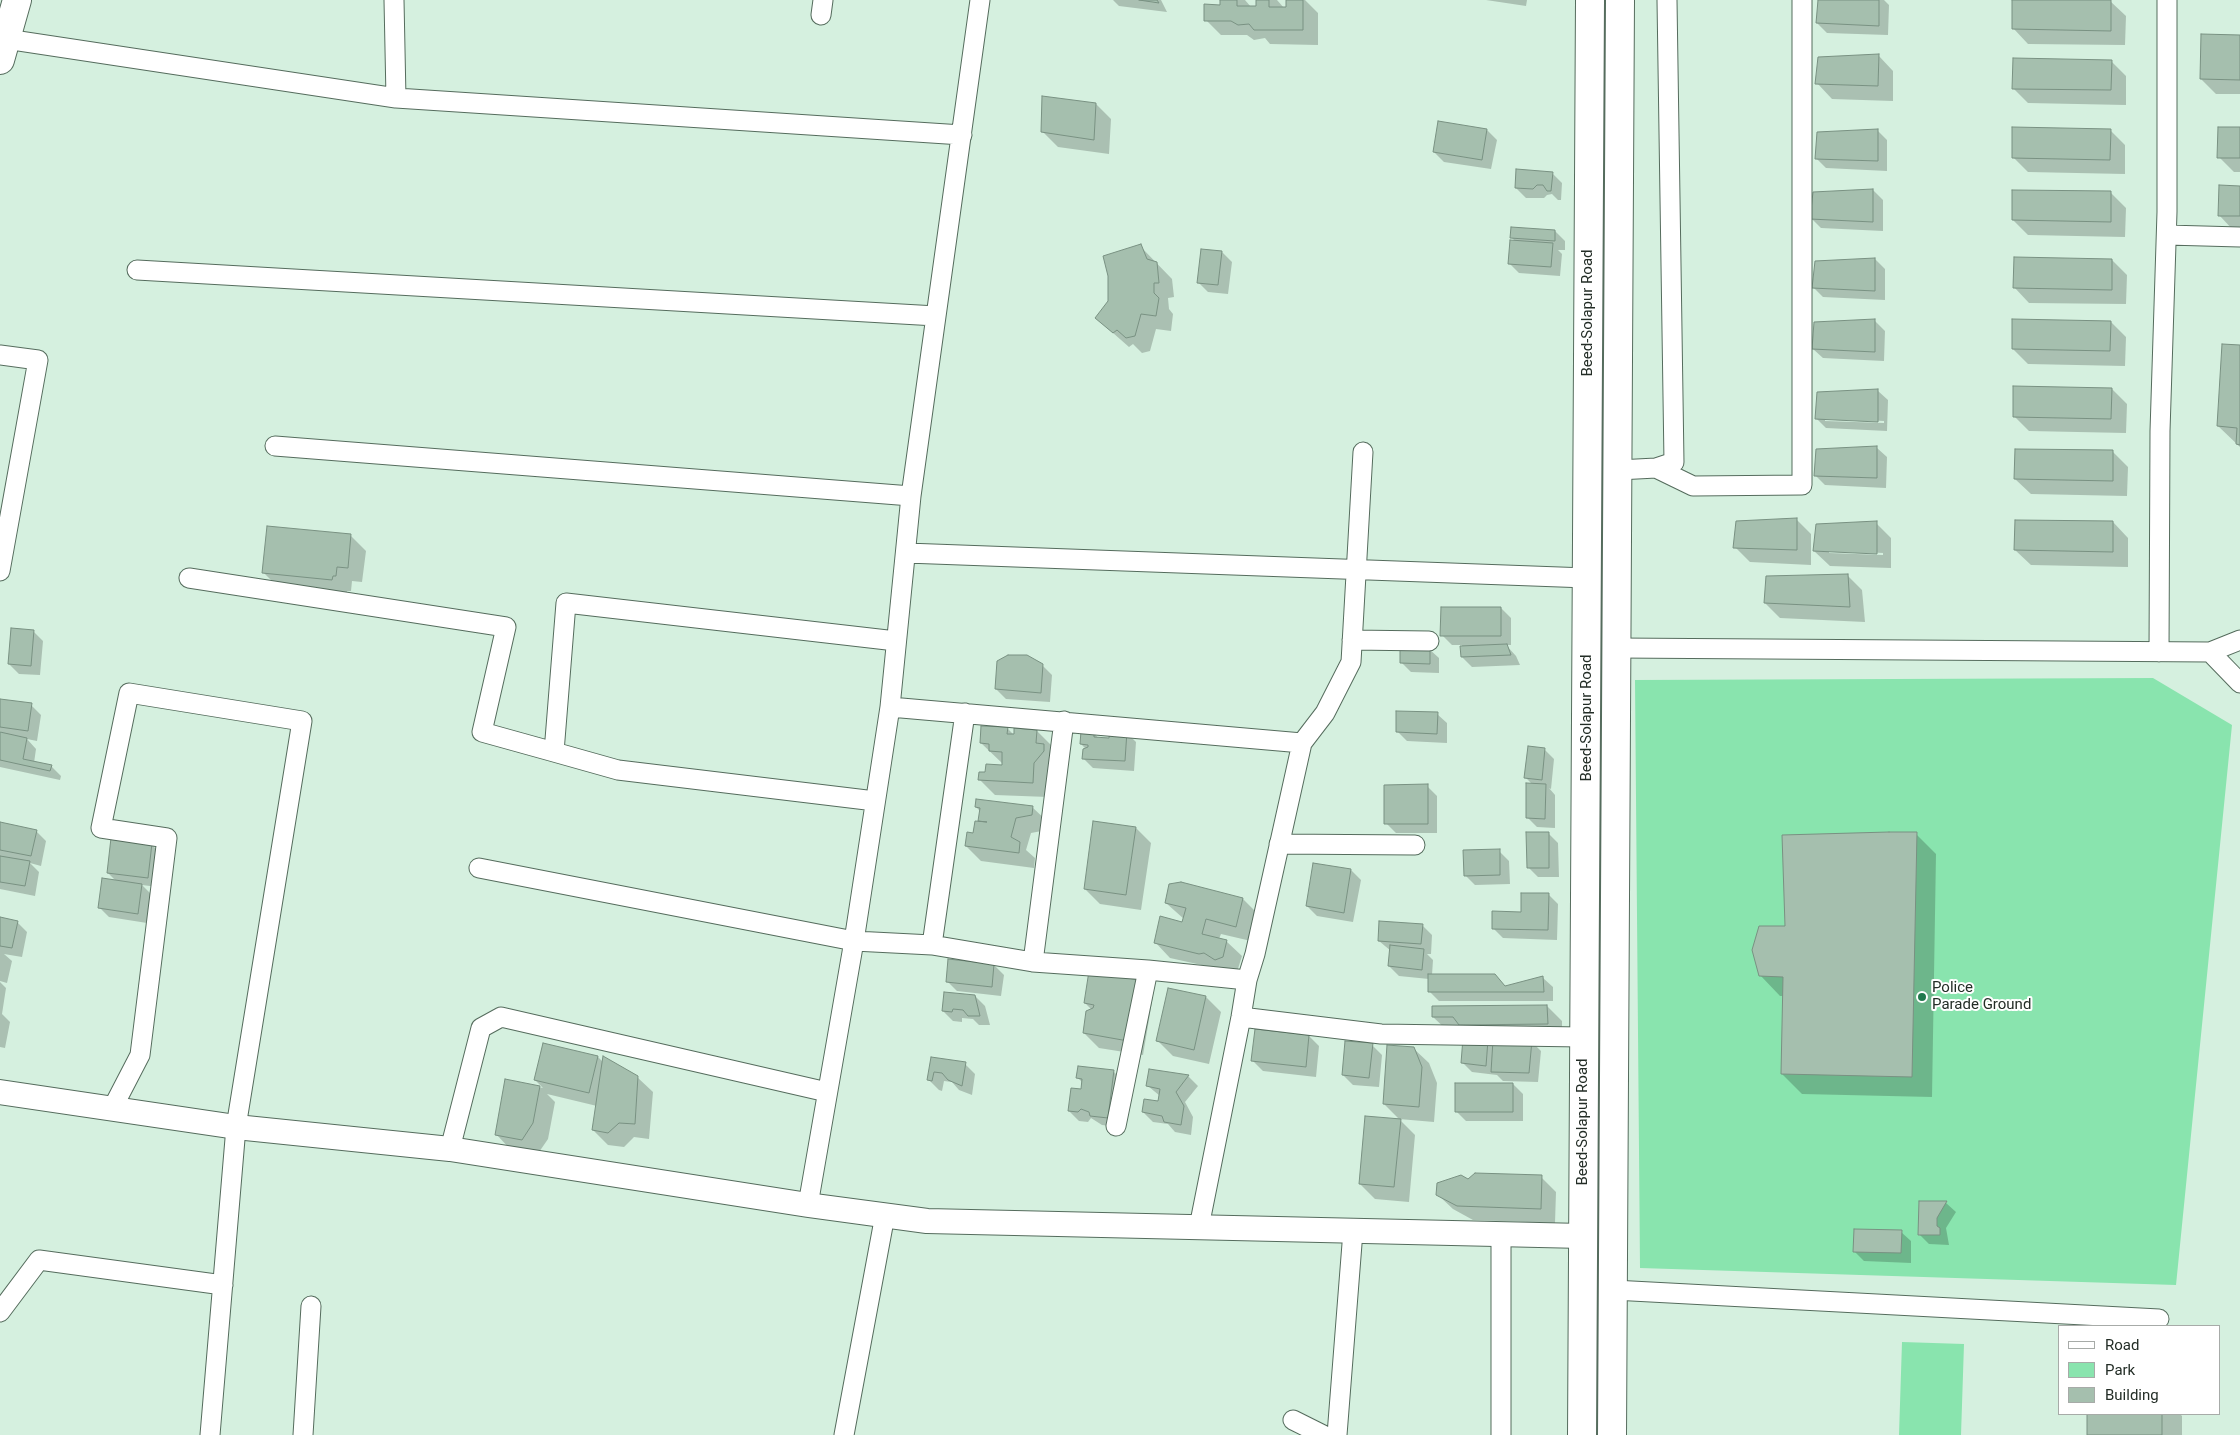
<!DOCTYPE html>
<style>
body{margin:0}
#map{position:relative;width:2240px;height:1435px;overflow:hidden;background:#d5f0df;font-family:Roboto,sans-serif}
canvas{display:block}
.legend{position:absolute;left:2058px;top:1325px;width:162px;height:90px;box-sizing:border-box;background:#fff;border:1px solid #a7aba8;margin:0;padding:6px 9px;list-style:none;font-size:15px;color:#232d26}
.legend li{display:flex;align-items:center;gap:10px;height:25px}
.legend b{width:25px;border:1px solid #a7aba8}
</style>
<div id="map">
<canvas width="2240" height="1435"></canvas>
<ul class="legend">
<li><b style="height:6px;background:#fff"></b>Road</li>
<li><b style="height:14px;background:#89e4ae"></b>Park</li>
<li><b style="height:14px;background:#a5bfae"></b>Building</li>
</ul>
</div>
<script>
const context = document.querySelector('canvas').getContext('2d');
context.lineJoin = 'round';
function fill(path, color) {
  context.fillStyle = color;
  context.fill(path, 'evenodd');
}
function poly(rows) {
  const path = new Path2D();
  for (const r of rows) {
    path.moveTo(r[0], r[1]);
    for (let i = 2; i < r.length; i += 2) path.lineTo(r[i], r[i + 1]);
  }
  return path;
}
function stroke(path, color, width, dash) {
  context.strokeStyle = color;
  context.lineWidth = width;
  context.lineCap = dash ? 'butt' : 'round';
  context.setLineDash(dash || []);
  context.stroke(path);
}
function write(font, color, halo, rows, align = 'center') {
  context.font = font + ' Roboto,sans-serif';
  context.lineWidth = 4;
  context.setLineDash([]);
  context.textBaseline = 'middle';
  context.strokeStyle = halo;
  context.fillStyle = color;
  for (const [text, x, y, turn = 0] of rows) {
    context.save();
    context.translate(x, y);
    context.rotate((+turn || 0) * Math.PI / 180);
    context.textAlign = isNaN(turn) ? turn : align;
    if (halo) context.strokeText(text, 0, 0);
    context.fillText(text, 0, 0);
    context.restore();
  }
}
fill(poly([
 [2153,678,2232,725,2176,1285,1640,1268,1635,680],
 [1902,1342,1964,1344,1961,1435,1899,1435]
]), '#89e4ae');
fill(poly([
 [1113,0,1161,0,1167,12,1119,6],
 [1221,0,1245,0,1251,7,1258,8,1258,0,1277,0,1284,8,1287,8,1287,0,1305,0,1318,13,1318,45,1270,44,1265,38,1254,40,1247,35,1221,35,1206,20,1221,6],
 [1486,0,1527,0,1526,6],
 [1819,0,1884,0,1889,5,1888,35,1827,33,1817,23],
 [2014,0,2110,1,2126,16,2125,45,2028,44,2013,28],
 [2240,36,2240,94,2216,94,2201,79],
 [1878,55,1893,71,1893,101,1832,99,1817,83],
 [2111,61,2126,76,2126,105,2028,103,2013,88],
 [1096,104,1111,119,1109,154,1058,147,1043,132],
 [2240,129,2240,172,2234,172,2219,157],
 [1487,130,1497,140,1491,169,1444,162,1434,152],
 [1877,130,1887,140,1887,171,1826,168,1816,158],
 [2110,130,2125,145,2125,174,2028,172,2013,157],
 [1552,173,1562,183,1561,200,1558,200,1552,194,1547,195,1544,198,1526,198,1516,188],
 [2240,187,2240,231,2234,231,2219,215],
 [1873,190,1883,200,1883,231,1821,228,1811,218],
 [2111,193,2126,208,2125,237,2028,235,2013,220],
 [1555,231,1565,241,1565,250,1558,250,1562,254,1560,276,1519,273,1509,263,1515,241,1511,237],
 [1140,246,1172,279,1174,297,1168,298,1169,309,1173,314,1171,331,1156,329,1150,351,1142,353,1133,344,1129,347,1096,318,1109,301],
 [1222,252,1232,262,1228,294,1208,292,1198,282],
 [1875,259,1885,269,1885,300,1823,297,1813,287],
 [2112,260,2127,275,2126,304,2029,303,2014,287],
 [1875,321,1885,331,1884,361,1823,358,1813,349],
 [2111,322,2126,337,2125,366,2028,364,2013,349],
 [2240,346,2240,447,2218,426],
 [2112,389,2127,404,2126,433,2029,431,2014,416],
 [1878,391,1888,400,1887,431,1826,428,1816,418],
 [1825,418,1884,421,1884,423,1825,421],
 [1877,448,1887,457,1886,488,1825,485,1815,475],
 [2113,452,2128,467,2127,496,2031,494,2015,479],
 [1796,519,1811,534,1811,565,1750,562,1735,547],
 [2113,522,2128,538,2128,567,2031,565,2015,550],
 [1876,523,1891,538,1891,568,1830,566,1814,551],
 [1829,550,1883,553,1883,555,1829,553],
 [350,535,366,551,362,582,352,581,351,591,347,591,347,594,279,588,264,573],
 [1847,575,1862,590,1865,622,1780,618,1765,603],
 [1501,608,1511,618,1511,645,1506,645,1516,656,1520,665,1472,667,1462,657,1462,645,1452,645,1442,635],
 [33,631,43,641,40,675,19,674,9,664],
 [1429,649,1439,658,1439,673,1411,672,1402,663],
 [1042,665,1052,675,1050,702,1006,699,996,689],
 [0,700,31,705,41,715,37,741,27,739,36,749,34,763,51,766,61,776,60,780,0,767,0,733,3,734,0,731],
 [1437,714,1447,723,1447,743,1407,741,1397,731],
 [1007,728,1015,736,1037,731,1052,746,1048,797,995,795,980,780,987,774,1003,766,1003,764,981,743],
 [1126,732,1136,742,1134,771,1093,768,1083,758,1086,749,1081,744,1094,733,1099,739,1110,739],
 [1544,749,1554,759,1551,789,1549,788,1555,795,1555,828,1537,827,1527,817,1533,785,1525,777],
 [1427,786,1437,796,1437,833,1396,833,1386,823],
 [976,807,1032,807,1048,822,1047,830,1031,833,1026,850,1035,858,1034,868,981,861,966,846,979,823,981,812],
 [0,823,36,831,46,841,41,866,30,863,39,872,35,896,0,889],
 [1136,828,1151,843,1141,910,1100,904,1085,889],
 [1548,833,1558,843,1559,877,1538,877,1528,867],
 [1916,834,1936,854,1932,1097,1802,1094,1782,1074,1784,996,1780,996,1760,975,1786,927],
 [151,844,161,854,158,887,142,885,152,895,147,923,109,917,99,907,116,881,108,873],
 [1499,851,1509,861,1510,884,1475,885,1465,875],
 [1351,870,1361,880,1353,922,1317,916,1307,906],
 [1548,894,1558,904,1557,940,1503,938,1493,928,1522,913],
 [1243,899,1258,914,1251,941,1221,934,1219,939,1226,941,1242,956,1237,972,1231,975,1220,968,1215,968,1170,958,1155,942,1183,923,1184,919,1166,903],
 [0,918,17,922,27,932,22,957,4,954,12,961,7,983,0,981],
 [1422,925,1432,935,1431,954,1427,954,1433,960,1432,975,1495,975,1506,987,1543,978,1553,987,1553,1001,1439,1001,1429,991,1429,979,1399,976,1389,966,1391,951,1379,941],
 [994,965,1004,975,1001,996,957,991,947,981],
 [1138,981,1153,996,1143,1055,1099,1048,1084,1033,1092,1010,1085,1003],
 [0,982,6,988,2,1014,10,1022,5,1048,0,1047],
 [975,996,985,1006,990,1025,979,1025,973,1019,962,1018,962,1022,953,1021,943,1011],
 [1206,997,1221,1012,1209,1064,1173,1056,1158,1041],
 [1547,1006,1562,1021,1562,1039,1529,1039,1541,1051,1538,1082,1503,1081,1497,1075,1472,1072,1462,1062,1468,1032,1449,1032,1433,1017],
 [1494,1039,1494,1047,1486,1040],
 [1309,1036,1319,1046,1316,1077,1263,1071,1253,1061],
 [1372,1045,1382,1055,1379,1087,1353,1085,1343,1075],
 [1413,1048,1429,1063,1437,1083,1434,1122,1399,1119,1415,1135,1409,1202,1375,1199,1360,1184,1400,1120,1384,1104],
 [598,1057,604,1063,637,1077,653,1092,649,1139,634,1137,624,1147,608,1145,593,1130,597,1106,547,1094,555,1102,548,1139,537,1155,511,1150,496,1134,506,1081,543,1088,535,1080],
 [932,1058,965,1064,975,1074,972,1095,959,1090,952,1082,944,1081,942,1091,939,1090,929,1080],
 [1150,1070,1188,1076,1198,1086,1185,1102,1193,1117,1191,1135,1175,1132,1168,1124,1153,1122,1143,1112,1159,1102,1160,1096,1148,1086],
 [1113,1071,1123,1081,1118,1127,1102,1125,1091,1118,1088,1122,1079,1121,1069,1111,1082,1090,1083,1083,1078,1078],
 [1513,1084,1523,1094,1523,1121,1466,1121,1456,1111],
 [1541,1177,1556,1192,1555,1223,1473,1220,1453,1209,1437,1194,1468,1180],
 [1946,1203,1956,1212,1946,1228,1949,1245,1929,1244,1919,1234],
 [1901,1232,1911,1241,1911,1263,1864,1261,1854,1251],
 [2088,1414,2180,1414,2182,1416,2182,1435,2088,1435]
]), '#0003');
const building = poly([
 [1139,0,1157,0,1159,3,1139,0],
 [1220,0,1237,0,1237,6,1256,6,1256,0,1269,0,1269,7,1286,7,1286,0,1303,0,1303,30,1254,30,1249,24,1238,25,1231,21,1204,21,1204,4,1220,5,1220,0],
 [1818,0,1879,0,1879,26,1816,23,1818,0],
 [2012,0,2111,0,2111,31,2012,29,2012,0],
 [2201,34,2240,35,2240,80,2200,79,2201,34],
 [1879,54,1878,86,1815,84,1818,57,1879,54],
 [2013,58,2112,60,2111,90,2012,89,2013,58],
 [1042,96,1096,103,1094,140,1041,132,1042,96],
 [1438,121,1487,129,1482,160,1433,152,1438,121],
 [2012,127,2111,129,2110,160,2012,158,2012,127],
 [2218,127,2240,127,2240,158,2217,158,2218,127],
 [1878,129,1878,161,1815,159,1817,132,1878,129],
 [1516,169,1553,172,1551,191,1547,191,1543,185,1537,185,1533,189,1515,188,1516,169],
 [2219,185,2240,186,2240,216,2218,216,2219,185],
 [1873,189,1873,222,1810,219,1813,192,1873,189],
 [2012,190,2111,191,2111,222,2012,220,2012,190],
 [1511,227,1555,230,1555,241,1510,238,1511,227],
 [1510,240,1553,243,1551,267,1508,264,1510,240],
 [1141,244,1147,259,1157,262,1159,283,1154,283,1154,293,1159,298,1156,316,1141,314,1135,336,1126,338,1117,330,1113,333,1095,318,1108,301,1108,276,1103,256,1141,244],
 [1201,249,1222,251,1218,285,1197,283,1201,249],
 [2014,257,2112,259,2112,290,2013,288,2014,257],
 [1875,258,1875,291,1812,288,1815,261,1875,258],
 [1875,319,1875,352,1812,349,1814,322,1875,319],
 [2012,319,2111,321,2110,351,2012,349,2012,319],
 [2222,344,2240,345,2240,445,2236,444,2237,428,2217,426,2222,344],
 [2013,386,2112,388,2111,419,2013,417,2013,386],
 [1878,389,1878,422,1815,419,1817,392,1878,389],
 [1877,446,1877,478,1814,476,1816,449,1877,446],
 [2015,449,2113,450,2113,481,2014,479,2015,449],
 [1797,518,1797,550,1733,548,1736,521,1797,518],
 [2015,520,2113,521,2113,552,2014,550,2015,520],
 [1877,521,1877,554,1813,551,1816,524,1877,521],
 [267,526,351,534,348,568,337,567,336,576,333,576,332,580,262,573,267,526],
 [1848,574,1850,607,1764,603,1766,576,1848,574],
 [1441,607,1501,607,1501,636,1440,636,1441,607],
 [11,628,34,630,31,666,8,664,11,628],
 [1507,644,1511,655,1461,657,1460,646,1507,644],
 [1400,646,1430,647,1430,664,1400,663,1400,646],
 [1008,655,1027,655,1043,664,1041,693,995,689,997,661,1008,655],
 [0,699,32,703,28,731,0,727,0,699],
 [1396,711,1438,712,1437,734,1396,732,1396,711],
 [981,726,1008,727,1007,734,1014,734,1014,728,1037,730,1036,743,1044,744,1044,751,1034,763,1033,783,978,780,979,772,985,772,986,764,1002,765,1002,752,989,751,989,744,980,743,981,726],
 [1110,729,1127,731,1125,761,1082,759,1083,749,1088,747,1088,745,1080,744,1081,731,1094,732,1094,737,1109,738,1110,729],
 [0,732,27,738,23,759,52,765,50,771,0,760,0,732],
 [1528,746,1545,748,1542,780,1524,778,1528,746],
 [1526,783,1546,784,1545,819,1526,818,1526,783],
 [1428,784,1428,824,1384,824,1384,785,1428,784],
 [976,799,1033,806,1032,815,1016,818,1011,837,1020,842,1019,853,965,846,967,832,973,833,975,821,987,822,978,821,980,808,975,807,976,799],
 [1093,821,1136,827,1126,895,1084,889,1093,821],
 [0,822,37,830,31,856,0,850,0,822],
 [1526,832,1549,832,1549,868,1527,868,1526,832],
 [1889,832,1917,832,1912,1077,1781,1074,1783,977,1759,976,1752,950,1759,926,1785,926,1782,835,1889,832],
 [111,838,152,843,148,878,107,873,111,838],
 [1500,849,1500,875,1464,876,1463,850,1500,849],
 [0,856,30,861,25,886,0,882,0,856],
 [1313,863,1351,869,1344,913,1306,906,1313,863],
 [102,878,142,884,138,914,98,908,102,878],
 [1181,882,1243,898,1236,927,1206,919,1202,934,1227,940,1223,957,1215,960,1204,953,1199,954,1154,943,1160,916,1182,922,1186,908,1165,903,1169,884,1181,882],
 [1521,893,1549,893,1548,930,1492,929,1492,911,1521,912,1521,893],
 [0,917,18,921,12,948,0,946,0,917],
 [1379,921,1423,924,1421,944,1378,941,1379,921],
 [1390,945,1424,949,1422,970,1388,966,1390,945],
 [948,959,994,964,992,987,946,982,948,959],
 [1089,971,1139,980,1128,1041,1083,1033,1086,1011,1093,1008,1094,1005,1084,1003,1089,971],
 [1428,974,1495,974,1505,986,1543,976,1544,992,1428,992,1428,974],
 [1168,988,1206,996,1194,1050,1156,1041,1168,988],
 [944,992,975,995,980,1016,968,1016,963,1010,953,1009,952,1012,942,1011,944,992],
 [1547,1005,1548,1024,1459,1025,1453,1017,1432,1017,1432,1006,1547,1005],
 [1255,1029,1309,1035,1306,1067,1251,1061,1255,1029],
 [1463,1038,1488,1040,1486,1066,1461,1063,1463,1038],
 [1493,1040,1532,1040,1529,1073,1491,1072,1493,1040],
 [1345,1041,1373,1043,1369,1078,1342,1075,1345,1041],
 [543,1043,598,1056,589,1093,534,1080,543,1043],
 [1387,1045,1414,1047,1422,1067,1419,1107,1383,1104,1387,1045],
 [603,1056,638,1076,635,1124,619,1123,608,1133,592,1130,603,1056],
 [931,1057,966,1062,962,1086,948,1080,942,1073,934,1072,932,1081,927,1080,931,1057],
 [1078,1066,1114,1070,1108,1118,1090,1116,1089,1112,1081,1109,1078,1112,1068,1111,1071,1088,1081,1089,1082,1079,1076,1078,1078,1066],
 [1149,1069,1189,1075,1176,1092,1184,1106,1181,1125,1164,1122,1162,1116,1142,1112,1144,1099,1158,1101,1160,1089,1146,1086,1149,1069],
 [505,1079,540,1086,533,1123,522,1140,495,1135,505,1079],
 [1455,1083,1513,1083,1513,1112,1455,1112,1455,1083],
 [1365,1116,1401,1119,1394,1187,1359,1184,1365,1116],
 [1475,1173,1542,1175,1541,1209,1457,1206,1436,1195,1437,1183,1461,1175,1468,1179,1475,1173],
 [1919,1201,1947,1201,1937,1218,1937,1226,1940,1228,1940,1235,1918,1235,1919,1201],
 [1854,1229,1902,1230,1901,1253,1853,1252,1854,1229],
 [2087,1414,2162,1414,2162,1435,2087,1435,2087,1414]
]);
fill(building, '#a5bfae');
stroke(building, '#799182', 1);
const minor = poly([
 [394,0,396,98],
 [821,15,823,0],
 [6,39,396,98,962,135],
 [2167,235,2240,237],
 [137,270,936,316],
 [0,355,38,360,0,571],
 [275,446,911,496],
 [1656,468,1693,486,1802,485,1802,0],
 [1618,470,1656,468,1674,462,1667,0],
 [906,553,1587,578],
 [189,578,506,627,482,732,554,752],
 [1352,640,1429,641],
 [1617,648,2210,652,2240,640],
 [2159,652,2160,431,2167,212,2167,0],
 [2210,652,2240,683],
 [890,707,1302,743],
 [875,801,618,770,554,752,566,603,896,641],
 [1279,844,1415,845],
 [479,868,854,941,932,945,1033,962,1148,970,1247,980],
 [932,945,965,713],
 [1033,962,1064,721],
 [1241,1017,1381,1034,1582,1037],
 [112,1109,140,1055,167,838,101,828,129,693,302,721,236,1127,210,1435],
 [1116,1126,1148,970],
 [450,1149,481,1028,501,1017,827,1092],
 [808,1205,854,941,890,707,911,496,980,0],
 [1199,1227,1241,1017,1247,980,1255,954,1302,743,1325,713,1351,662,1363,452],
 [1613,1290,2159,1319],
 [0,1312,39,1260,223,1285],
 [1293,1420,1323,1435],
 [303,1435,311,1306],
 [844,1435,885,1215],
 [1337,1435,1353,1231],
 [1501,1435,1501,1234]
]);
const tertiary = poly([
 [0,1092,236,1127,450,1149,808,1205,927,1221,1583,1236]
]);
const secondary = poly([
 [0,60,17,0],
 [1582,1435,1590,0],
 [1612,1435,1620,0]
]);
stroke(minor, '#556c5d', 21);
stroke(tertiary, '#556c5d', 26);
stroke(secondary, '#556c5d', 30);
stroke(minor, '#fff', 19);
stroke(tertiary, '#fff', 24);
stroke(secondary, '#fff', 28);
for (const [x, y, r, color] of [
 [1922,997,5,"#21794d"]
]) {
  const dot = new Path2D();
  dot.arc(x, y, r, 0, 2 * Math.PI);
  context.fillStyle = color;
  context.fill(dot);
  stroke(dot, '#fff', 2);
}
write('15px', '#232d26', '#fff', [
 ["Beed-Solapur Road",1588,313,-90],
 ["Beed-Solapur Road",1587,718,-90],
 ["Beed-Solapur Road",1583,1122,-90]
]);
write('15px', '#232d26', '#fff', [
 ["Police",1932,988],
 ["Parade Ground",1932,1005]
], 'left');
</script>
